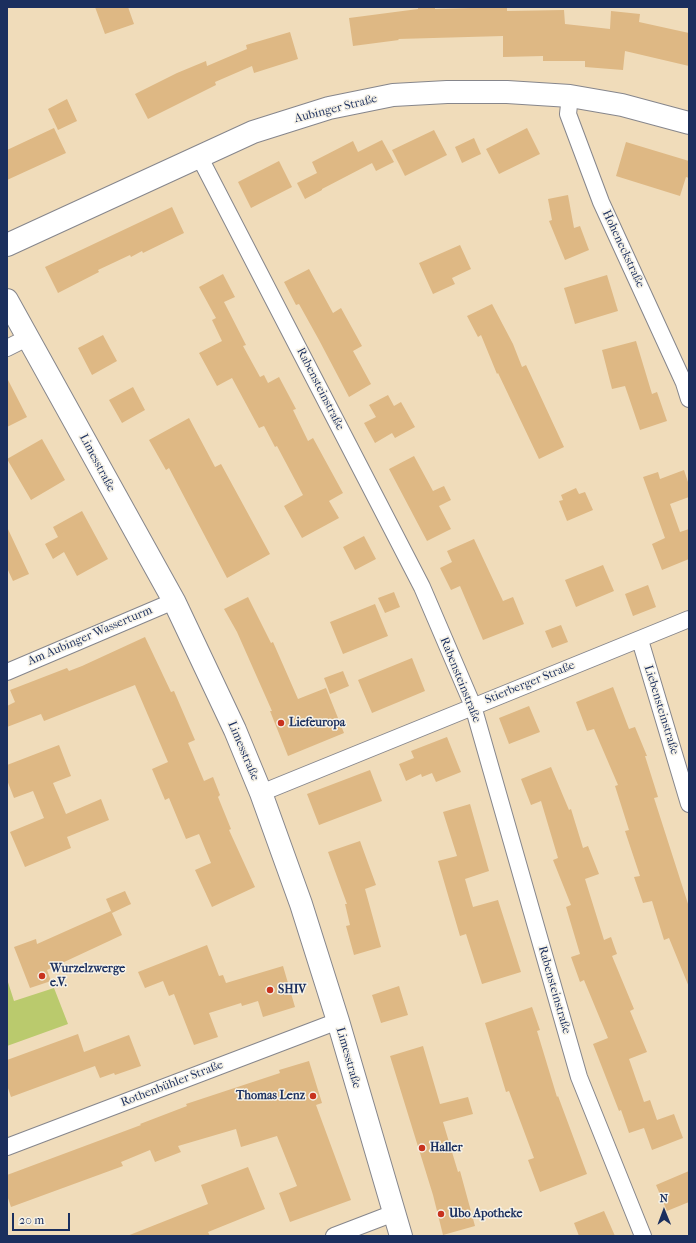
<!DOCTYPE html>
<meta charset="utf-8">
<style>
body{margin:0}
#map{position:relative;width:696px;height:1243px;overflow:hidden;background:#f0dcba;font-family:"IM FELL French Canon",serif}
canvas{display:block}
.frame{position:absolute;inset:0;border:8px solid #1b2f5e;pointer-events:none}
.north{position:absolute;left:644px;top:1191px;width:40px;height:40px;-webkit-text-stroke:3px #f7f3e8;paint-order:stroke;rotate:359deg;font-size:11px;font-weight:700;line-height:16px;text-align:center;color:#1b2f5e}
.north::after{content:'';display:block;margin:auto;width:14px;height:18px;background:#1b2f5e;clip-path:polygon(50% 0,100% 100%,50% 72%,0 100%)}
.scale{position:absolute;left:12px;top:1213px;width:58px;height:18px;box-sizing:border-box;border:2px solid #1b2f5e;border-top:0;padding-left:5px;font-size:12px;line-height:14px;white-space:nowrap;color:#1b2f5e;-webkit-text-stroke:3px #f7f3e8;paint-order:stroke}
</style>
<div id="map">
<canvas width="696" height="1243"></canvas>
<div class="frame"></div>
<div class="north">N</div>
<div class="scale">20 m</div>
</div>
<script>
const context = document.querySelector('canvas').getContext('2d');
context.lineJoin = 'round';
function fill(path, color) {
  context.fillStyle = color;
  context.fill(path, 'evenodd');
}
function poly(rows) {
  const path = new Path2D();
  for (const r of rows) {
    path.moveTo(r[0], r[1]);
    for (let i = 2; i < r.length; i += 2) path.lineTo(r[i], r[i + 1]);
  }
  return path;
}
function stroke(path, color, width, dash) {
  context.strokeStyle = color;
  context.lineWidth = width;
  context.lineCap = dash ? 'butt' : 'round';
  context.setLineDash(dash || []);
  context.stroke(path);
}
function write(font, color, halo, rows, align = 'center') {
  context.font = font + ' "IM FELL French Canon",serif';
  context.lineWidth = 3;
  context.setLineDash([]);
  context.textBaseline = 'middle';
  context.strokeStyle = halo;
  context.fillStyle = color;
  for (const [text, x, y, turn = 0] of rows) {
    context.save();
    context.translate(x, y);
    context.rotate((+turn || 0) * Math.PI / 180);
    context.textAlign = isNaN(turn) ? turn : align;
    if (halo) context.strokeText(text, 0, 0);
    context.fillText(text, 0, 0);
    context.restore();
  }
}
fill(poly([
 [7,979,14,1001,54,988,68,1024,7,1046]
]), '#baca6d');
fill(poly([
 [95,7,128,7,134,24,105,34],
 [418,7,435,7,435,9,507,7,507,11,564,10,565,24,610,29,611,11,640,14,639,22,689,33,689,66,625,51,623,70,585,67,585,61,543,61,543,56,503,57,503,36,398,39,399,40,353,46,349,18,418,9],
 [290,32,298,59,254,73,252,66,215,82,216,85,148,119,135,94,177,73,206,61,207,66,247,49,246,45],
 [67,99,77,121,58,130,48,109],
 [54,128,66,153,7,180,7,150],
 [527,128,540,154,499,174,486,149],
 [434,130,447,155,405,176,392,150],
 [474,138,481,154,462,163,455,147],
 [382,140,394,162,376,171,372,163,322,189,322,190,305,199,297,183,317,173,312,162,353,141,358,152],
 [626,142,689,161,689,178,686,177,680,196,616,176],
 [279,161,292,187,251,208,238,182],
 [568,195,574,228,580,226,589,250,565,260,549,221,552,220,548,199],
 [172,207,184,233,143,253,142,251,131,257,130,255,98,270,99,272,58,293,45,267],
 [460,245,471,269,452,278,455,284,433,294,419,263],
 [309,269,333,313,341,308,362,346,353,351,371,384,349,397,319,340,299,304,296,305,284,282],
 [223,274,235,297,224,302,246,345,243,346,260,377,264,375,268,383,279,377,296,409,293,410,308,441,313,438,343,493,329,501,339,518,302,538,284,506,303,495,277,446,275,447,264,426,259,428,232,378,217,386,199,353,222,341,212,320,216,318,199,287],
 [607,275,618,311,575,324,564,288],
 [492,304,513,344,522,367,526,365,564,447,539,459,498,373,497,374,481,335,478,337,467,316],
 [103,335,117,361,92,375,78,348],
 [636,341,652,394,657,392,667,421,640,430,625,386,612,389,602,350],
 [7,378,27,417,7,427],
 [133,387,145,410,122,423,109,400],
 [388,395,394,406,401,402,415,427,395,438,392,433,375,443,364,423,376,417,369,405],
 [189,418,215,467,221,464,270,554,227,578,169,468,166,470,149,440],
 [42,439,65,480,31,500,7,459],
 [414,456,433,491,444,486,451,500,439,506,451,529,427,541,389,469],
 [684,470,689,485,689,497,670,504,680,532,689,529,689,559,662,570,652,544,665,538,643,477,658,472,660,479],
 [576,488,579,494,585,492,593,510,567,521,559,501,563,500,561,495],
 [82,511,108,559,77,576,64,552,53,559,45,544,58,537,53,527],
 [7,527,29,574,13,581,7,568],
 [364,536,376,559,355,570,343,547],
 [474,539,503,601,513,597,524,624,483,640,460,586,451,590,440,568,452,562,447,551],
 [603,565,614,591,576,607,565,580],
 [648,585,656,607,633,616,625,594],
 [394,592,400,607,385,613,378,598],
 [248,597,271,643,273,642,298,699,326,688,344,733,288,756,270,711,272,711,237,632,224,609],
 [375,604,388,636,343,654,330,622],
 [561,625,568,642,552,648,545,631],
 [145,637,171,692,174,691,195,740,188,743,204,781,213,777,220,795,218,797,231,829,229,830,255,887,212,907,195,870,211,863,199,834,186,839,169,798,165,800,152,769,168,762,135,685,44,721,41,714,7,727,7,706,15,702,10,690,67,668,69,671,82,666],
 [412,658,425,691,372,713,358,680],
 [343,671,349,686,330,694,324,678],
 [613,687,629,729,635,727,647,756,645,756,658,797,654,798,689,907,689,987,669,938,664,940,652,901,643,903,634,877,640,876,625,831,629,830,615,786,618,785,594,729,587,731,576,702],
 [529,706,540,732,509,744,499,718],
 [447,737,461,772,436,782,432,773,422,777,421,774,406,781,399,764,414,758,411,751],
 [59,745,71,776,53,783,66,814,101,799,109,820,67,837,71,848,25,867,10,832,44,818,33,791,14,798,7,780,7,765],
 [551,767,569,810,571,809,583,848,588,846,599,874,585,879,604,940,611,937,617,954,612,956,634,1009,630,1011,647,1052,629,1059,644,1102,650,1100,657,1120,674,1114,683,1138,652,1150,644,1128,629,1133,621,1110,619,1111,593,1044,608,1038,584,980,580,982,571,957,580,954,566,907,571,905,553,860,558,858,541,801,531,805,521,779],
 [370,770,382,801,319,825,307,794],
 [470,804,489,871,465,879,473,907,498,900,521,972,482,984,466,934,460,936,438,861,457,856,443,812],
 [360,841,376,885,365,889,381,947,354,955,346,926,350,925,345,904,347,904,328,852],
 [125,891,131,904,112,913,106,899],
 [111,911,122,935,47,970,51,981,30,988,14,947,36,939,37,944],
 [207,945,219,976,223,975,226,983,283,966,295,1007,263,1017,258,1001,242,1006,241,1003,209,1013,218,1037,194,1045,174,994,169,996,163,981,145,988,138,972],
 [399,986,408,1015,381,1023,372,995],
 [532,1007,540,1030,537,1031,557,1097,558,1096,587,1174,540,1192,528,1160,534,1158,509,1091,506,1092,485,1023],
 [78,1034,84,1052,129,1035,141,1066,115,1075,114,1073,100,1078,95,1066,11,1097,7,1085,7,1060],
 [423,1046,440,1104,468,1097,473,1114,443,1122,458,1172,460,1171,475,1226,443,1235,433,1195,390,1056],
 [309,1061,322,1103,316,1105,351,1200,290,1222,279,1193,297,1186,277,1136,241,1147,236,1129,178,1146,181,1152,155,1162,150,1150,121,1162,123,1166,11,1207,7,1195,7,1175,141,1125,140,1124,187,1106,186,1104,280,1073,279,1070],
 [248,1167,265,1209,208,1232,210,1236,127,1236,208,1204,201,1185],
 [689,1171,689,1202,667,1211,656,1185],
 [604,1211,615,1236,579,1236,574,1223]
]), '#deb884');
const street = poly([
 [570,96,568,114,601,202,684,383,689,399],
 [199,156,422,587,473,706,579,1077,643,1236],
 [7,348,27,338],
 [640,640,689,804],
 [7,672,174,601],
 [261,793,689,619],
 [7,1147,338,1021],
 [334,1236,394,1213]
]);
const secondary = poly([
 [7,245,253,132,329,108,393,95,447,92,507,92,570,96,622,105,689,123],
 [7,300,174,601,235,730,261,793,301,904,338,1021,401,1236]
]);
stroke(street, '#86868c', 18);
stroke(secondary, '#86868c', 24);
stroke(street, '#fff', 16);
stroke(secondary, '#fff', 22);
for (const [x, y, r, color] of [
 [281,723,4,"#c8321e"],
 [42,976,4,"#c8321e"],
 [270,990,4,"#c8321e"],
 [313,1096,4,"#c8321e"],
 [422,1148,4,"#c8321e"],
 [441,1214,4,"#c8321e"]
]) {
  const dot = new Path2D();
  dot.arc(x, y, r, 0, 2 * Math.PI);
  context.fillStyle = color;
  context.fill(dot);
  stroke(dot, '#f7f3e8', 1.5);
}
write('12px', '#1b2f5e', '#f7f3e8', [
 ["Aubinger Straße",336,109,-14],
 ["Hoheneckstraße",623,249,65],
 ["Rabensteinstraße",320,389,63],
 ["Limesstraße",97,463,62],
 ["Am Aubinger Wasserturm",90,636,-23],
 ["Rabensteinstraße",460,680,68],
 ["Stierberger Straße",530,683,-22],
 ["Liebensteinstraße",661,710,73],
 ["Limesstraße",243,751,67],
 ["Rabensteinstraße",554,990,74],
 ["Limesstraße",348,1058,74],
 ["Rothenbühler Straße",172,1084,-21]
]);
write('bold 12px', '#1b2f5e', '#f7f3e8', [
 ["Liefeuropa",289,723],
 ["Wurzelzwerge",50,969],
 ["e.V.",50,983],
 ["SHIV",278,990],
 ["Thomas Lenz",305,1096,"right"],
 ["Haller",430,1148],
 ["Ubo Apotheke",449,1214]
], 'left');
</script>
